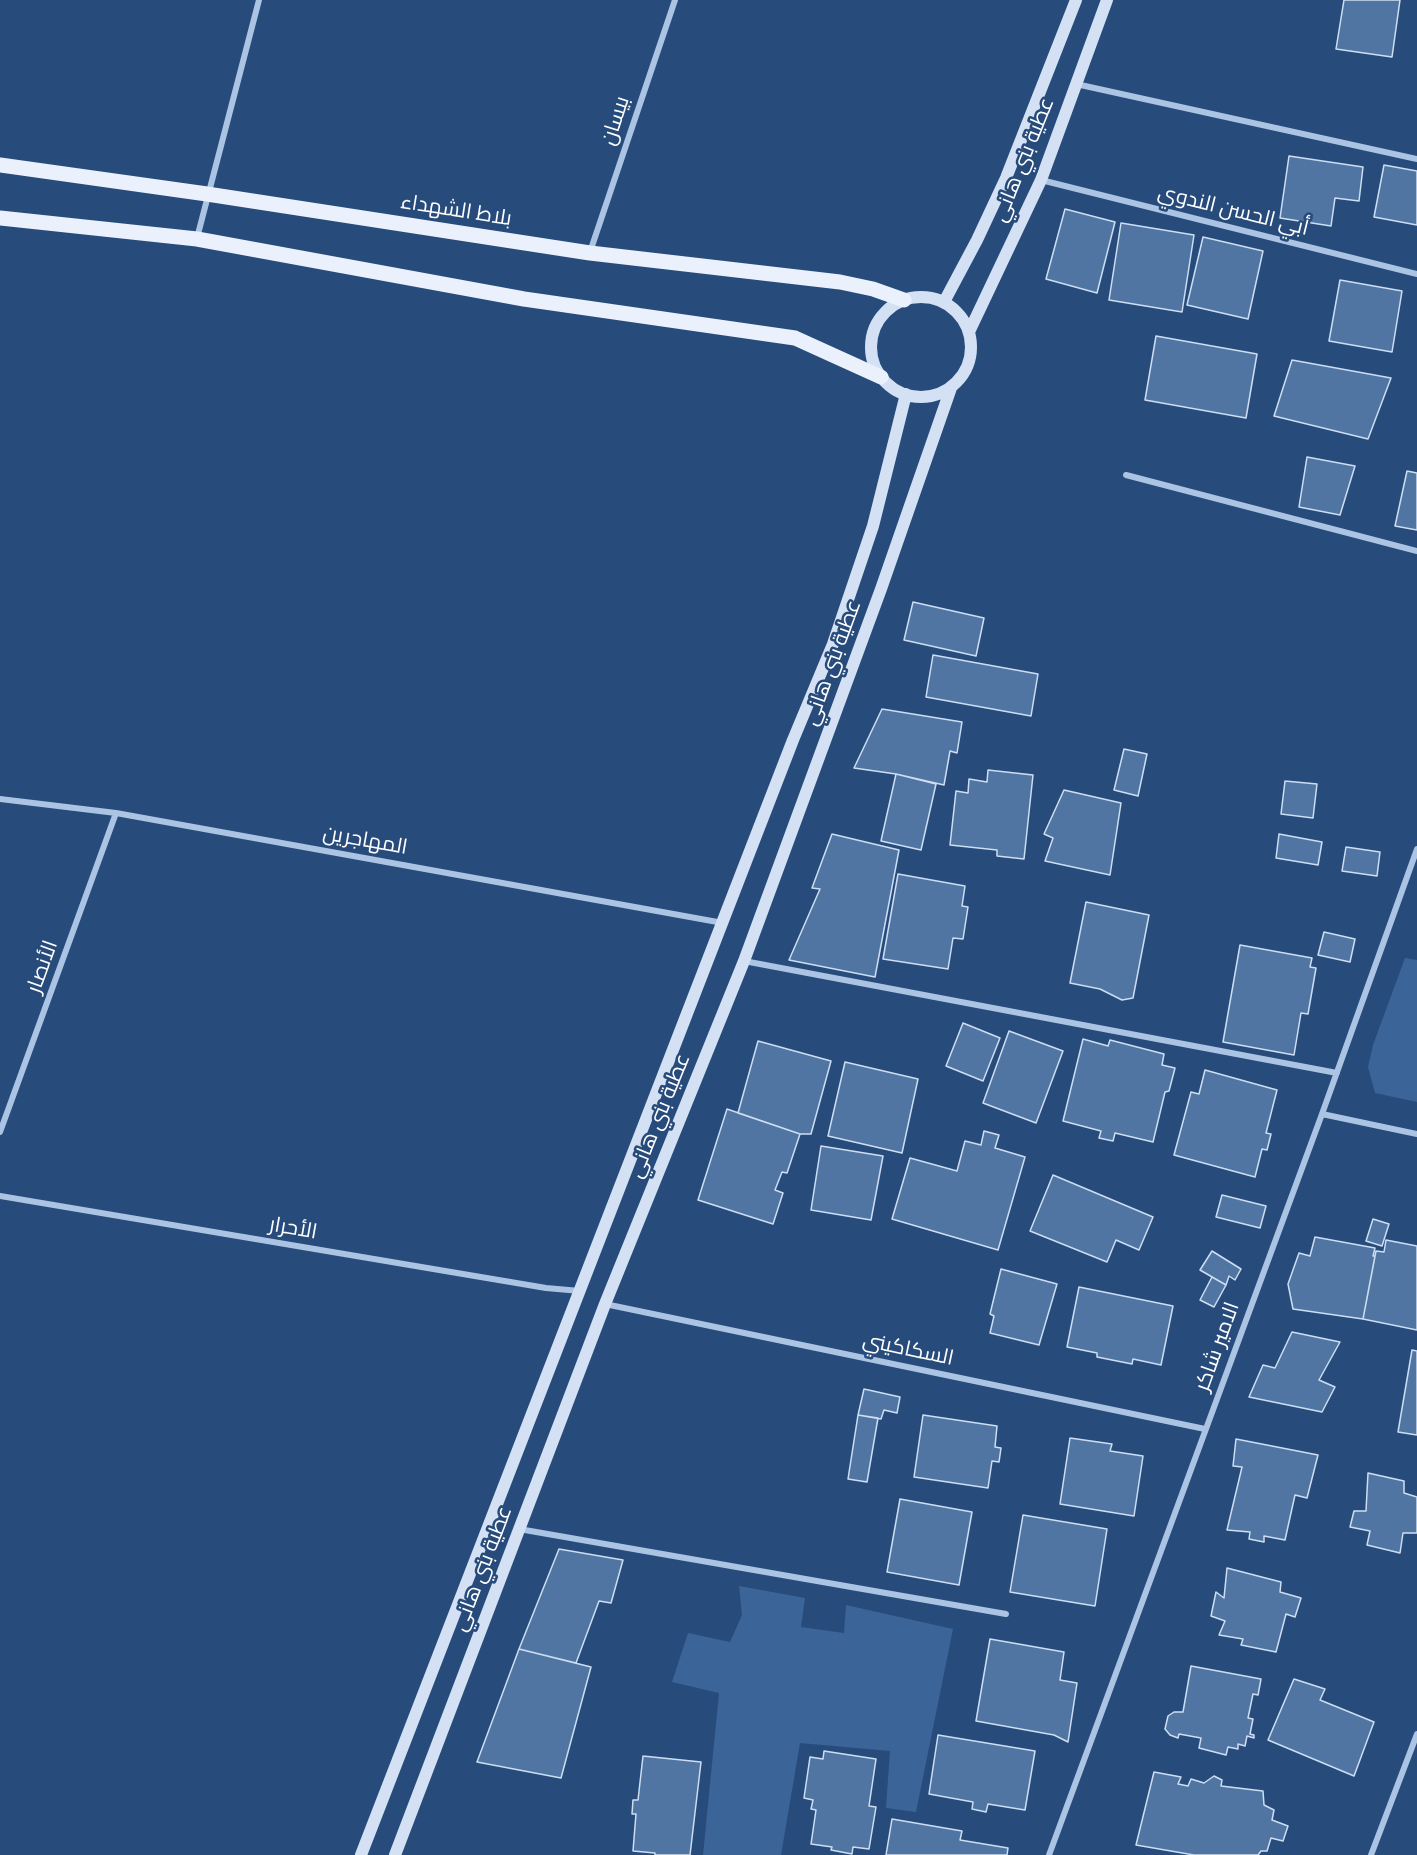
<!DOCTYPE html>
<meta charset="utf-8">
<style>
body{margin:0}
canvas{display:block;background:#274b7b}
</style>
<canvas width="1417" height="1855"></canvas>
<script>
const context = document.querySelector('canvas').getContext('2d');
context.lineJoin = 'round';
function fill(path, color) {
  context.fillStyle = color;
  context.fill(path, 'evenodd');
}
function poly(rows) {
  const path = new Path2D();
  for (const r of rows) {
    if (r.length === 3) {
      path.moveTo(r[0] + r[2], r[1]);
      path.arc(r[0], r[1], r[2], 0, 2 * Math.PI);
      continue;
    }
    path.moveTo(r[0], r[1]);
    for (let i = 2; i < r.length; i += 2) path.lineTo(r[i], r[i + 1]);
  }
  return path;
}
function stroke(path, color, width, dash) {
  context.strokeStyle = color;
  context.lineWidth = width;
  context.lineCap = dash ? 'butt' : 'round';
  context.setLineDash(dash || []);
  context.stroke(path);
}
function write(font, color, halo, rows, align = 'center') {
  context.font = font + ' Signika,Cairo,sans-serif';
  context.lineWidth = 5;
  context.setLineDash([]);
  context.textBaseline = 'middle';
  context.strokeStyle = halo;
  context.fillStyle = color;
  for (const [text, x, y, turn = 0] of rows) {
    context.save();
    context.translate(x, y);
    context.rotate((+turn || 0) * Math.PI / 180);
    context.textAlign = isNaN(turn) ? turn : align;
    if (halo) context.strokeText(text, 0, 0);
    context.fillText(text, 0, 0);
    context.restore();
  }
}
fill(poly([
 [1405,958,1417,960,1417,1102,1375,1093,1368,1067,1373,1045],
 [739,1586,805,1598,801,1627,844,1633,846,1605,953,1629,916,1812,886,1808,890,1751,800,1743,781,1855,703,1855,719,1693,672,1682,688,1633,730,1642,742,1615]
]), '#3b6498');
const building = poly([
 [1344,0,1400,0,1392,57,1336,49,1344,0],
 [1289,156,1363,167,1359,201,1335,198,1331,226,1280,218,1289,156],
 [1384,165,1417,171,1417,225,1374,217,1384,165],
 [1065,209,1115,222,1097,293,1046,279,1065,209],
 [1121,223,1194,235,1182,312,1109,300,1121,223],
 [1203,237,1263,251,1248,319,1187,305,1203,237],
 [1340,280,1402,291,1392,352,1329,341,1340,280],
 [1156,336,1257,354,1246,418,1145,400,1156,336],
 [1292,360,1391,378,1368,439,1274,416,1292,360],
 [1307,457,1355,466,1340,515,1299,507,1307,457],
 [1407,471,1417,473,1417,530,1395,526,1407,471],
 [913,602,984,618,976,656,904,640,913,602],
 [933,655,1038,674,1031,716,926,697,933,655],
 [882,709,962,722,957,753,950,751,944,785,896,774,854,768,882,709],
 [1124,749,1147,754,1138,796,1114,790,1124,749],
 [988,770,1033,775,1024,859,997,856,997,850,950,845,956,791,968,793,969,779,987,782,988,770],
 [896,774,936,784,921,850,881,841,896,774],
 [1285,781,1317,784,1313,818,1281,814,1285,781],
 [1064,790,1121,803,1110,875,1045,861,1053,838,1044,834,1064,790],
 [832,834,899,850,875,977,789,960,820,889,812,888,832,834],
 [1279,834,1322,842,1318,865,1276,858,1279,834],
 [1346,847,1380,852,1377,876,1342,871,1346,847],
 [898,874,965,886,962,906,968,907,963,939,953,938,948,969,883,959,898,874],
 [1086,902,1149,915,1133,998,1122,1000,1100,989,1070,983,1086,902],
 [1324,932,1355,939,1350,962,1318,955,1324,932],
 [1240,945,1312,958,1310,967,1316,968,1308,1014,1301,1013,1294,1055,1223,1042,1240,945],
 [963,1023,1000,1038,983,1081,946,1066,963,1023],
 [1009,1031,1063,1051,1036,1123,983,1103,1009,1031],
 [1083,1039,1108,1046,1110,1040,1164,1054,1162,1065,1175,1068,1169,1091,1165,1092,1153,1142,1115,1133,1113,1141,1099,1138,1101,1131,1063,1121,1083,1039],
 [758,1041,831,1061,811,1134,800,1134,738,1113,758,1041],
 [845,1062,918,1079,902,1153,828,1136,845,1062],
 [1205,1070,1277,1090,1266,1133,1271,1134,1267,1150,1262,1149,1255,1177,1174,1155,1191,1092,1199,1094,1205,1070],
 [727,1109,800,1134,787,1173,782,1172,775,1190,783,1193,773,1224,698,1200,727,1109],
 [984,1131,999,1135,995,1148,1025,1157,998,1250,892,1219,910,1158,957,1171,965,1141,981,1145,984,1131],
 [821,1146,883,1156,871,1220,811,1210,821,1146],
 [1053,1175,1153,1217,1139,1250,1116,1240,1107,1262,1030,1231,1053,1175],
 [1222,1195,1266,1206,1260,1228,1216,1217,1222,1195],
 [1373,1219,1389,1224,1382,1246,1366,1241,1373,1219],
 [1315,1237,1375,1248,1373,1256,1375,1256,1363,1319,1293,1309,1288,1284,1299,1253,1310,1256,1315,1237],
 [1386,1240,1417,1246,1417,1330,1363,1319,1376,1251,1384,1252,1386,1240],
 [1212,1251,1241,1269,1235,1280,1229,1276,1226,1285,1200,1270,1212,1251],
 [1001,1269,1057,1284,1039,1345,990,1333,994,1316,990,1314,1001,1269],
 [1212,1277,1226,1285,1214,1307,1200,1300,1212,1277],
 [1079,1287,1173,1306,1161,1365,1133,1359,1132,1364,1097,1357,1097,1353,1067,1347,1079,1287],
 [1292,1332,1340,1342,1319,1380,1335,1387,1322,1412,1249,1397,1263,1365,1275,1368,1292,1332],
 [1412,1350,1417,1351,1417,1435,1398,1432,1412,1350],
 [864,1389,900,1397,897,1413,884,1410,881,1419,858,1415,864,1389],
 [858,1415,878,1418,867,1482,848,1479,858,1415],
 [923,1415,997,1426,995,1447,1001,1448,999,1462,992,1461,988,1488,914,1477,923,1415],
 [1070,1438,1112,1444,1110,1451,1143,1456,1134,1516,1060,1504,1070,1438],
 [1236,1439,1318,1455,1307,1498,1295,1495,1285,1540,1264,1536,1264,1542,1249,1539,1250,1532,1227,1530,1242,1467,1233,1466,1236,1439],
 [1368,1473,1404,1481,1404,1493,1417,1497,1417,1533,1403,1533,1400,1553,1367,1545,1370,1531,1350,1527,1354,1511,1366,1511,1368,1473],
 [900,1499,972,1512,959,1585,887,1572,900,1499],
 [1023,1515,1107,1529,1095,1606,1010,1592,1023,1515],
 [559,1549,623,1560,611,1603,599,1601,576,1663,519,1649,559,1549],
 [1227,1568,1281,1582,1280,1592,1301,1598,1295,1617,1286,1614,1276,1652,1241,1645,1243,1639,1219,1635,1225,1621,1211,1616,1216,1592,1224,1598,1227,1568],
 [990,1639,1064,1652,1060,1680,1077,1683,1068,1742,1054,1735,976,1721,990,1639],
 [519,1649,591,1667,561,1778,477,1762,519,1649],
 [1191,1666,1261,1679,1258,1695,1253,1694,1248,1718,1253,1719,1250,1734,1254,1735,1254,1738,1247,1736,1245,1746,1238,1744,1238,1749,1228,1747,1226,1755,1199,1748,1201,1738,1179,1734,1178,1738,1170,1735,1165,1729,1168,1716,1174,1712,1183,1712,1191,1666],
 [1294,1679,1325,1689,1320,1700,1374,1722,1354,1776,1268,1740,1294,1679],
 [938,1735,1035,1751,1025,1810,988,1804,986,1812,972,1809,973,1802,929,1794,938,1735],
 [824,1751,876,1759,869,1806,876,1807,869,1849,853,1847,852,1854,831,1850,832,1847,811,1844,816,1810,811,1809,813,1800,804,1798,810,1757,823,1759,824,1751],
 [643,1756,701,1762,690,1855,655,1855,655,1853,633,1851,636,1814,632,1814,633,1800,638,1800,643,1756],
 [1154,1772,1181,1777,1178,1784,1188,1786,1191,1779,1204,1783,1214,1776,1222,1780,1221,1786,1263,1791,1264,1805,1274,1810,1272,1820,1288,1826,1283,1841,1271,1838,1267,1851,1261,1851,1258,1855,1194,1855,1136,1845,1154,1772],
 [892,1819,962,1831,960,1840,1008,1848,1007,1855,886,1855,892,1819]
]);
fill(building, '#5075a3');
stroke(building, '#cddef3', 1.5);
stroke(poly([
 [1076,84,1417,159],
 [1041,180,1417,274],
 [197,238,259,0],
 [590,252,675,0],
 [1126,475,1417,551],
 [0,799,116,813,723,923],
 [744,961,1337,1073],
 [1322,1114,1417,1134],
 [0,1132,116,813],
 [0,1196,546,1288,580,1291],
 [605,1304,1205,1429],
 [519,1529,1006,1614],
 [1049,1855,1322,1114,1417,849],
 [1371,1855,1417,1734]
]), '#abc4e4', 6);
stroke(poly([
 [921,347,50],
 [944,302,977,240,1006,178,1076,0],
 [969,332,1041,180,1107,0],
 [361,1855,793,740,833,644,873,526,906,394],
 [395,1855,605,1304,744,961,881,589,951,388]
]), '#d4e1f4', 12);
stroke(poly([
 [0,165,207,194,590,253,840,282,873,289,904,300],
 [0,218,197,239,524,299,795,338,881,377]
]), '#eaf1fc', 15);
write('21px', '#fff', '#274b7b', [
 ["بيسان",616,121,-72],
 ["عطية بني هاني",1024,160,-68],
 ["بلاط الشهداء",456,211,9],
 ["أبي الحسن الندوي",1233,211,14],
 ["عطية بني هاني",833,663,-70],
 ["المهاجرين",365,841,10],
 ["الأنصار",43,967,-70],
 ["عطية بني هاني",660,1116,-68],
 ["الأحرار",293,1229,10],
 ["الامير شاكر",1218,1347,-70],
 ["السكاكيني",908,1350,12],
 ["عطية بني هاني",483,1569,-69]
]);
</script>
